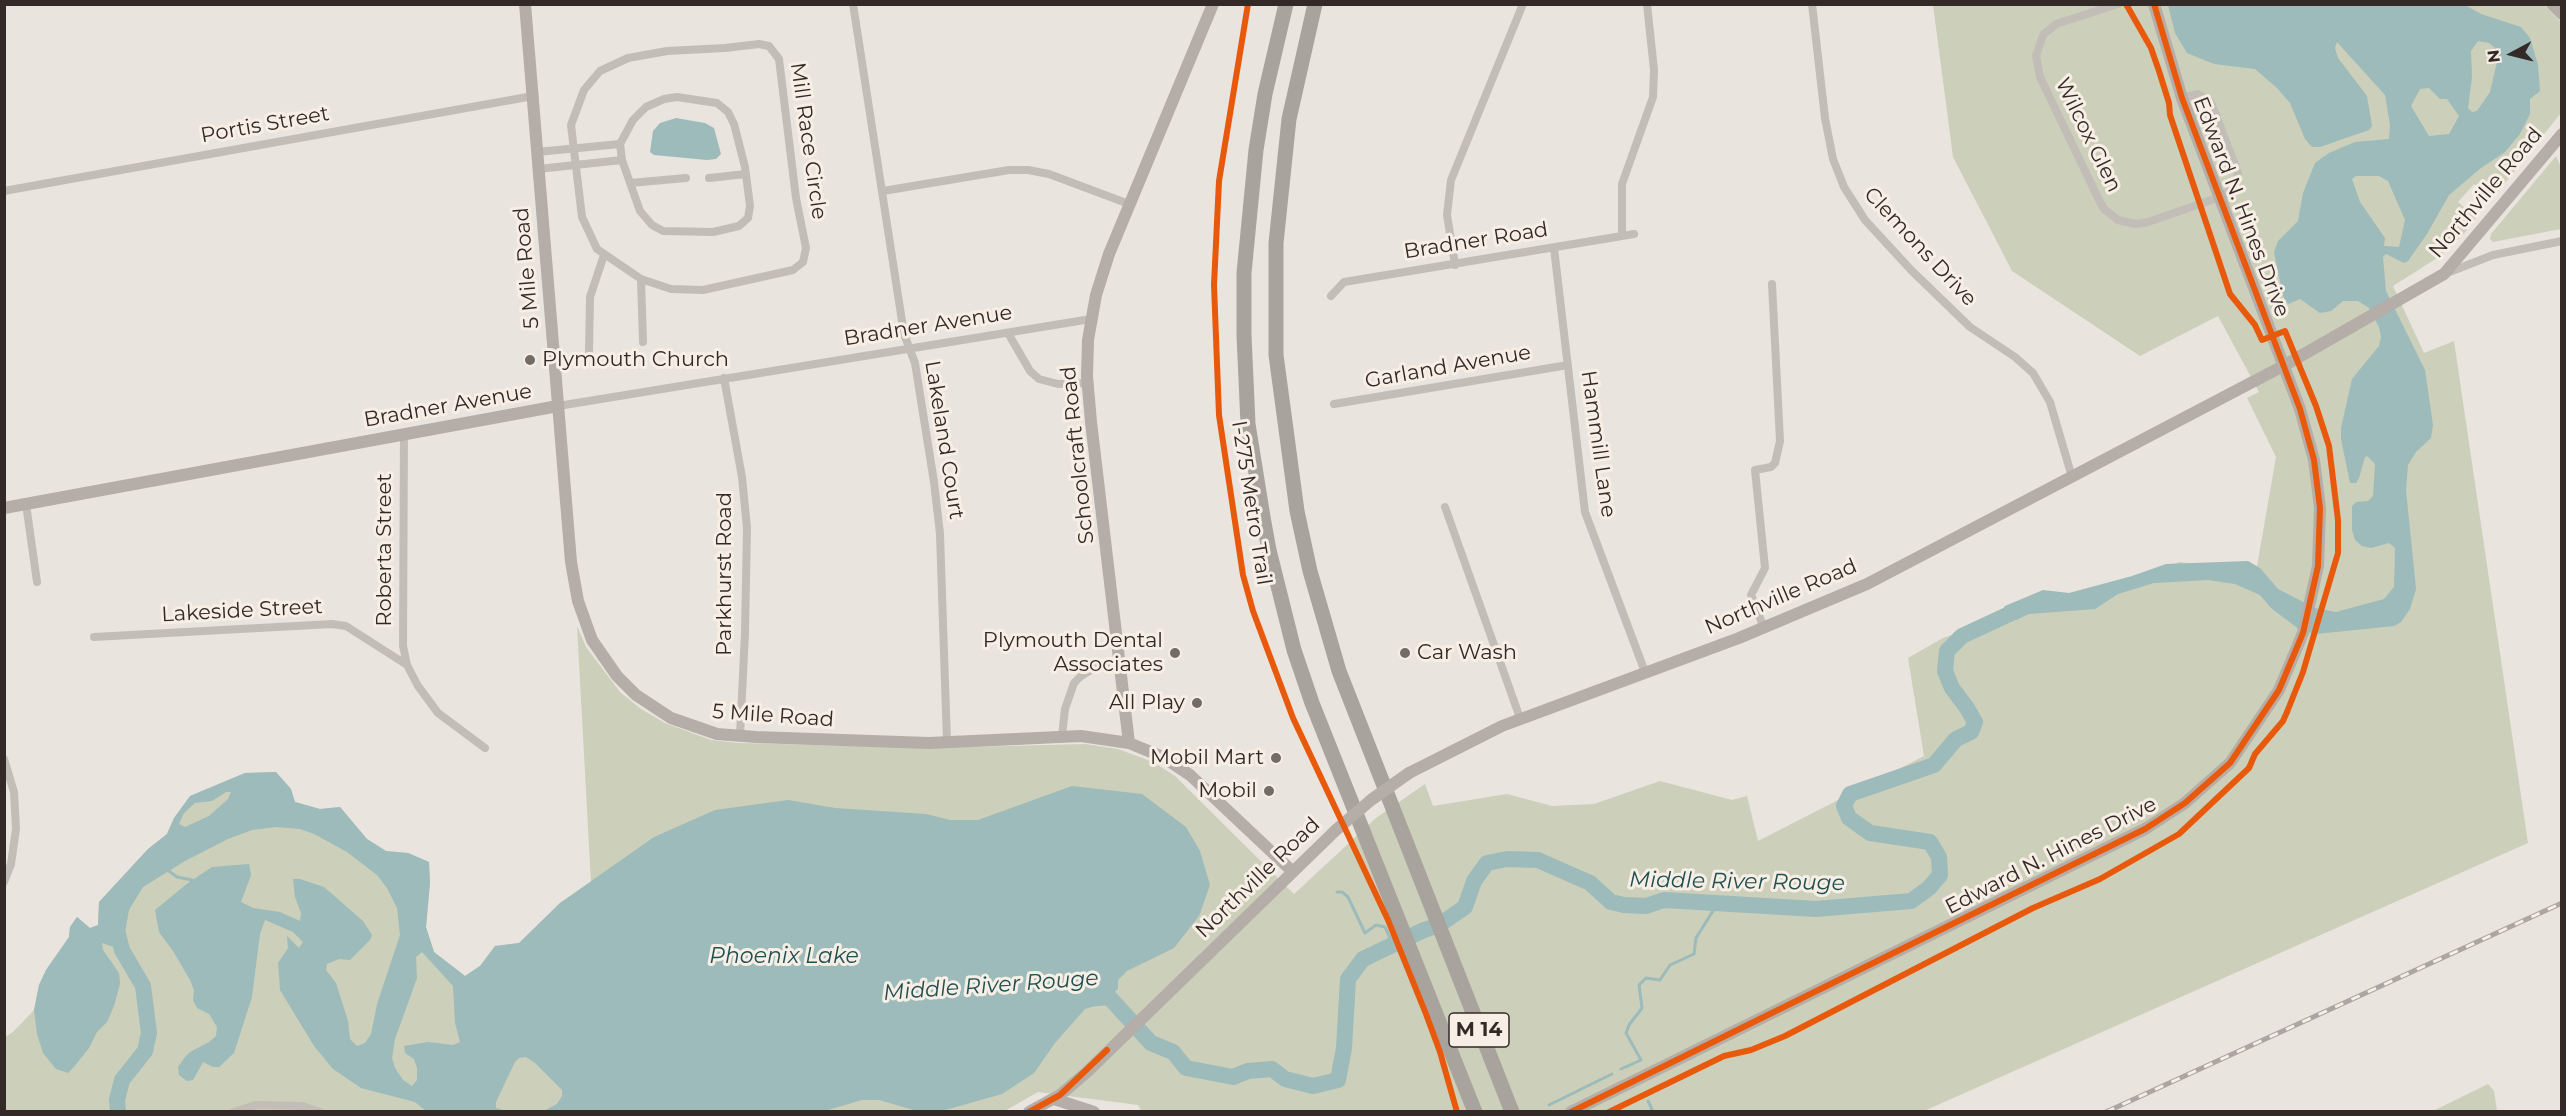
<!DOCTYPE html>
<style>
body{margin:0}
#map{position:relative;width:2566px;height:1116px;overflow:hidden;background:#eae4df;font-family:Montserrat,sans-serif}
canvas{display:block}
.frame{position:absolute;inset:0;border:6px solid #332a27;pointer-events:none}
.north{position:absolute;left:2482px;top:24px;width:60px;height:60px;-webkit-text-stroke:4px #f7eee5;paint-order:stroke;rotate:263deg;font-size:16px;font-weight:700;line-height:24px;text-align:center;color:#332a27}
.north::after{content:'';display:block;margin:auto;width:21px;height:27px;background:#332a27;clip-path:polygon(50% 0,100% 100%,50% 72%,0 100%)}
</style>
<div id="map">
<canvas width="2566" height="1116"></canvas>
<div class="frame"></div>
<div class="north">N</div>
</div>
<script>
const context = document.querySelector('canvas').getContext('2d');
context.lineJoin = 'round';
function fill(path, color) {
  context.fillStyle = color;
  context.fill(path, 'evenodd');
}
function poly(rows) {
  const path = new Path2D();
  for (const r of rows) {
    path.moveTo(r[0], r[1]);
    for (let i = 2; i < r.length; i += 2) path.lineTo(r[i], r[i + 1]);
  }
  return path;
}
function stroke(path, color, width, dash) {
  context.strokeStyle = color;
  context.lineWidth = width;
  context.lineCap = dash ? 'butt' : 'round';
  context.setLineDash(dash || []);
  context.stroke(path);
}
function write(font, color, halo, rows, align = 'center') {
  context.font = font + ' Montserrat,sans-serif';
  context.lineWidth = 6;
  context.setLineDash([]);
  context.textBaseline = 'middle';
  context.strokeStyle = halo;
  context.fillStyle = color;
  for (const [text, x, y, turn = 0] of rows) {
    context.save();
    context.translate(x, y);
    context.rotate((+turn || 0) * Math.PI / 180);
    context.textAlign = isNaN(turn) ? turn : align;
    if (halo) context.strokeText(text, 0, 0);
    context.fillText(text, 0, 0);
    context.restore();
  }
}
fill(poly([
 [2543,4,2561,22,2561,113,2492,199,2474,184,2458,202,2476,218,2463,235,2437,258,2393,286,2424,353,2454,341,2528,843,1924,1111,1142,1112,1138,1105,1038,1092,1003,1112,5,1112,5,1037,13,1032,34,1010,39,985,46,970,69,937,70,927,77,917,90,928,98,925,99,902,148,849,167,834,174,818,190,796,245,773,276,772,291,789,295,802,320,809,340,807,367,839,386,851,408,853,429,862,430,883,426,927,434,952,465,976,480,966,495,946,519,943,560,903,591,883,577,626,586,647,620,692,641,709,665,723,711,740,739,743,929,748,1085,744,1118,749,1153,762,1175,776,1294,894,1376,818,1425,784,1433,806,1507,794,1552,806,1594,804,1660,781,1732,800,1747,796,1758,841,1924,756,1908,658,1943,638,2180,562,2256,572,2276,457,2247,398,2259,392,2218,316,2140,356,2012,271,1953,157,1933,5],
 [2556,156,2561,167,2561,229,2493,242,2490,239,2491,234],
 [2488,1084,2494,1091,2497,1111,2433,1111]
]), '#cccfba');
fill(poly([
 [2168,5,2465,5,2481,14,2521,27,2530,38,2538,65,2540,91,2530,99,2530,114,2520,134,2505,152,2481,168,2449,195,2427,234,2408,261,2404,263,2386,254,2383,257,2386,291,2425,370,2433,425,2431,438,2416,452,2408,465,2406,490,2416,589,2410,609,2401,622,2394,626,2316,634,2300,630,2271,608,2260,595,2235,584,2208,580,2154,583,2118,594,2095,609,2029,614,2016,620,1998,618,2005,606,2043,590,2069,593,2132,576,2166,564,2248,561,2260,568,2278,589,2315,608,2336,612,2384,599,2394,587,2395,548,2389,543,2371,548,2362,546,2355,540,2352,530,2352,506,2356,502,2368,501,2373,496,2375,464,2367,456,2365,457,2359,478,2356,483,2350,483,2341,439,2341,428,2352,379,2379,346,2381,337,2379,327,2369,308,2358,301,2343,301,2331,311,2320,313,2300,299,2288,304,2283,296,2274,252,2278,241,2298,221,2303,193,2315,163,2329,153,2355,142,2389,139,2390,125,2385,95,2337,42,2335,48,2338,58,2367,96,2372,126,2369,130,2320,147,2312,147,2305,139,2290,103,2277,88,2255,69,2214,64,2187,53,2175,33],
 [2478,41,2489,43,2495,48,2497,62,2490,92,2477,111,2472,112,2468,108,2472,77,2471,51],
 [2429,88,2440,99,2447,99,2459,116,2449,134,2429,136,2411,106,2420,89],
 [2356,176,2379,176,2388,181,2405,220,2399,247,2384,246,2385,238,2360,202,2352,179],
 [676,118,705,123,714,128,721,154,716,159,707,160,654,155,650,152,653,131,660,123],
 [276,772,291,789,295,802,320,809,340,807,367,839,386,851,408,853,429,862,430,883,426,927,434,952,465,976,480,966,495,946,519,943,560,903,654,837,715,810,788,800,835,808,926,814,950,820,978,820,1072,786,1142,794,1186,827,1200,851,1210,885,1199,916,1174,948,1127,971,1118,980,1118,989,1101,1004,1085,1009,1055,1043,1034,1073,1002,1094,949,1109,933,1112,917,1111,879,1100,862,1100,821,1112,544,1111,557,1104,562,1096,562,1090,535,1063,526,1057,519,1058,515,1062,496,1102,496,1108,507,1111,426,1111,415,1102,361,1088,333,1069,314,1046,280,990,278,963,288,948,287,936,299,948,303,942,293,932,265,920,260,934,252,997,234,1053,219,1067,213,1067,203,1062,193,1080,187,1081,179,1075,178,1067,185,1057,190,1052,209,1042,216,1036,217,1027,209,1014,197,1008,193,1000,194,990,190,980,173,951,159,932,155,910,188,883,212,867,249,864,251,875,241,902,253,908,280,912,300,921,301,913,295,897,293,879,300,879,324,887,363,921,372,935,370,940,350,960,339,959,327,964,326,970,336,983,348,1021,350,1039,357,1046,365,1043,371,1034,377,1004,400,935,397,908,387,888,377,875,347,852,314,834,300,829,276,827,252,830,228,839,185,861,143,887,129,910,122,950,102,943,103,950,119,973,120,984,114,1006,107,1022,97,1032,89,1048,73,1068,68,1073,56,1069,43,1053,37,1034,34,1010,39,985,46,970,69,937,70,927,77,917,90,928,98,925,99,902,148,849,167,834,174,818,190,796,245,773],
 [226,792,231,792,228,799,209,816,185,827,179,824,184,813,195,803,212,801],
 [422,952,453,986,455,1023,460,1042,453,1045,428,1042,404,1046,405,1053,414,1059,417,1068,417,1080,412,1086,403,1080,395,1068,392,1058,395,1039,417,978,416,957]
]), '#9cbbba');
stroke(poly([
 [169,871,177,877,192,880],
 [1337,892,1342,892,1348,897,1365,933,1376,925,1385,927,1393,944],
 [1621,1069,1641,1060,1626,1033,1629,1025,1642,1008,1639,985,1646,978,1660,980,1670,965,1694,954,1696,938,1718,903],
 [1648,1101,1652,1109,1650,1112],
 [1549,1105,1612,1074]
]), '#9cbbba', 3);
stroke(poly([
 [117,930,122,950,143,986,149,1033,145,1051,122,1080,117,1100,118,1112],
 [1087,999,1109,997,1151,1043,1173,1052,1186,1068,1233,1077,1248,1071,1272,1069,1285,1079,1313,1086,1338,1080,1344,1048,1348,979,1363,959,1424,930,1439,925,1465,907,1474,881,1487,863,1507,859,1538,860,1590,883,1611,902,1624,905,1646,906,1664,900,1816,909,1911,901,1929,888,1940,875,1939,857,1930,842,1870,833,1849,818,1844,806,1850,794,1934,765,1956,739,1971,732,1975,722,1967,708,1952,688,1945,671,1947,651,1962,636,2018,610]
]), '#9cbbba', 16);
stroke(poly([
 [853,4,904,334,915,363,934,482,940,534,947,742],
 [1812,4,1825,118,1833,159,1844,187,1865,220,1911,270,1970,327,2015,357,2033,373,2050,402,2072,477],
 [2118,4,2056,24,2043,35,2036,56,2040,77,2099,200,2104,209,2118,220,2136,224,2148,222,2220,197,2234,188,2238,173,2212,105,2208,99,2198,94,2182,98],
 [759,44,769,46,779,59,796,198,806,248,803,262,793,270,703,290,671,289,641,279,597,249,582,217,571,125,584,90,600,71,628,58,667,51,725,48,759,44],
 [677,97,717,103,728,112,734,124,745,167,750,206,748,218,739,226,713,232,663,231,652,225,640,211,622,160,620,144,633,120,646,107,664,99,677,97],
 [537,152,620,144],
 [538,169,622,160],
 [709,178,746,174],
 [630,183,686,178],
 [4,191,533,96],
 [883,191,1009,170,1028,170,1049,174,1129,204],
 [1622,236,1622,184,1653,97,1654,70,1647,4],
 [1554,248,1585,512,1645,672],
 [1455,265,1447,215,1451,180,1523,4],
 [2447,273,2493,255,2562,241],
 [641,279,643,342],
 [1331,296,1344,282,1634,234],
 [1008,333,1030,371,1039,379,1058,384,1087,383],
 [589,352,590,297,604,255],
 [724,378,742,477,747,528,745,633,740,736],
 [1334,404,1568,365],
 [558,406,1091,319],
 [404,434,403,646,407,665],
 [26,504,37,582],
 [1445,507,1520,718],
 [1764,628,1751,595,1765,568,1755,470,1771,467,1775,463,1780,441,1772,284],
 [94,637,332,624,346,626,407,665,418,686,438,713,485,748],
 [1062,736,1065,709,1074,683,1081,676,1094,668,1120,664],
 [4,759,14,792,16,829,11,864,4,882],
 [233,1112,256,1105,302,1106,320,1112]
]), '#c3bdb8', 8);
stroke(poly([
 [525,4,571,562,578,601,592,640,617,676,636,695,671,718,717,734,756,737,929,743,1081,736,1129,743,1163,757,1190,775,1293,872],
 [2552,4,2562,14],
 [4,508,558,406],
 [1129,743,1091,422,1087,376,1088,340,1096,295,1109,254,1213,4],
 [1409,773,1502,726,1739,638,1867,584,2285,365,2444,274,2562,134],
 [1054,1099,1094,1112],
 [1029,1112,1060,1095,1087,1072,1336,830],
 [1571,1112,2145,829,2185,803,2230,763,2279,690,2303,633,2318,566,2320,508,2314,460,2300,409,2182,98,2154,4]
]), '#b4ada8', 12);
stroke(poly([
 [1286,4,1265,94,1256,150,1244,273,1244,335,1248,424,1263,517,1269,550,1294,650,1312,703,1475,1112],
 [1315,4,1289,119,1276,243,1276,355,1297,511,1310,571,1339,671,1512,1112]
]), '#a9a39e', 15);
const rail = poly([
 [2106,1112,2562,903]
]);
stroke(rail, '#aba6a2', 5);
stroke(rail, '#f7eee5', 3, [9]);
stroke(poly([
 [1336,830,1371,800,1409,773]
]), '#b4ada8', 12);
stroke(poly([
 [1248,4,1219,181,1214,285,1219,415,1243,575,1253,611,1293,718,1388,920,1426,1014,1440,1052,1457,1112],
 [1029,1112,1060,1095,1107,1050],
 [1571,1112,2145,829,2185,803,2230,763,2279,690,2303,633,2318,566,2320,508,2314,460,2300,409,2182,98,2154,4],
 [1609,1112,1724,1056,1751,1050,1785,1036,2033,908,2100,879,2179,834,2249,768,2255,754,2283,721,2287,712,2303,672,2338,553,2338,520,2329,446,2316,406,2285,331,2262,340,2255,325,2230,294,2170,115,2169,103,2159,71,2151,48,2126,4]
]), '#e8590c', 6);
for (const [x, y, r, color] of [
 [530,360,6,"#736b67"],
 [1175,653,6,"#736b67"],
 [1405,653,6,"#736b67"],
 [1197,703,6,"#736b67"],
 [1276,758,6,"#736b67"],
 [1269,791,6,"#736b67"]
]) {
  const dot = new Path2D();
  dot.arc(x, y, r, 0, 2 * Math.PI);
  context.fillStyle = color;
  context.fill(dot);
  stroke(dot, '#f7eee5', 2);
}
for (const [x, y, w] of [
 [1479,1030,60]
]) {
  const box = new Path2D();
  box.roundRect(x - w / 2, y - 17, w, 34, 4.5);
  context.fillStyle = '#f7eee5';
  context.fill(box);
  stroke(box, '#332a27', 1.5);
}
write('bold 20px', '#332a27', null, [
 ["M 14",1479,1030]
]);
write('21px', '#332a27', '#f7eee5', [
 ["Portis Street",265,125,-10],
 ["Wilcox Glen",2088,135,64],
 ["Mill Race Circle",808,141,82],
 ["Northville Road",2486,193,-50],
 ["Edward N. Hines Drive",2241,207,69],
 ["Bradner Road",1476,241,-9],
 ["Clemons Drive",1920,247,47],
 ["5 Mile Road",527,268,-95],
 ["Bradner Avenue",928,326,-9],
 ["Garland Avenue",1448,367,-10],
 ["Bradner Avenue",448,406,-10],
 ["Lakeland Court",944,440,81],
 ["Hammill Lane",1598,444,82],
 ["Schoolcraft Road",1078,455,-96],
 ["I-275 Metro Trail",1251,503,81],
 ["Roberta Street",385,550,-90],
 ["Parkhurst Road",725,574,-90],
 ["Northville Road",1781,597,-23],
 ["Lakeside Street",242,611,-3],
 ["5 Mile Road",773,716,4],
 ["Edward N. Hines Drive",2051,856,-27],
 ["Northville Road",1258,878,-44]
]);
write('21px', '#332a27', '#f7eee5', [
 ["Plymouth Church",542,360,"left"],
 ["Plymouth Dental",1163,641],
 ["Associates",1163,665],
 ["Car Wash",1417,653,"left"],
 ["All Play",1185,703],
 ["Mobil Mart",1264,758],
 ["Mobil",1257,791]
], 'right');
write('italic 22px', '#205051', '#f7eee5', [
 ["Middle River Rouge",1737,882,1],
 ["Phoenix Lake",784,957],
 ["Middle River Rouge",991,986,-4]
]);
</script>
